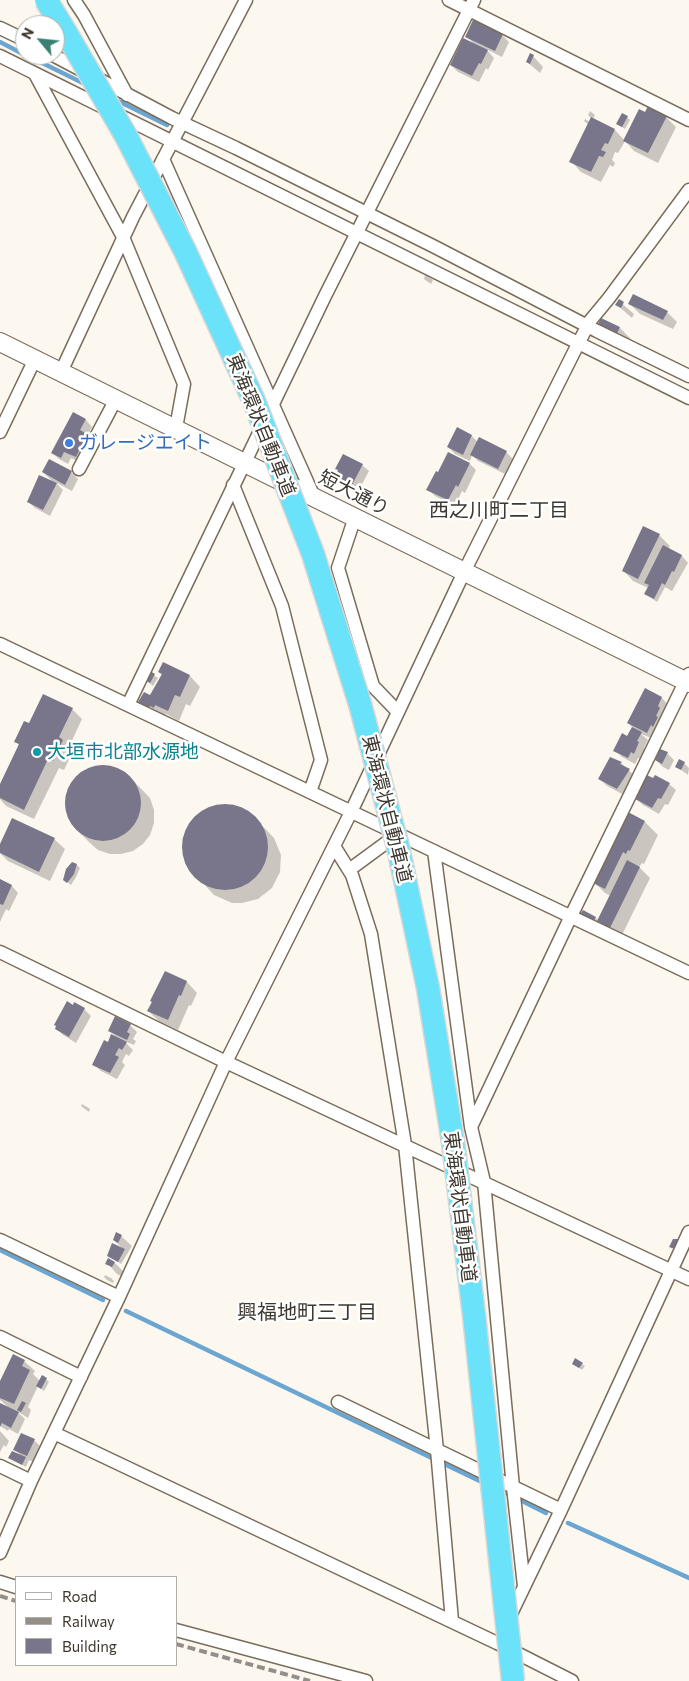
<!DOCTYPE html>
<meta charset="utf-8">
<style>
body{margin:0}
#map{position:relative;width:689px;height:1681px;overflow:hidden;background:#fdf8ef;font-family:Commissioner,sans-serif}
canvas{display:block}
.legend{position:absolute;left:15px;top:1576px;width:162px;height:90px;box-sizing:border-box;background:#fff;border:1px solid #b1afac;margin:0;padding:6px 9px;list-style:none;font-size:15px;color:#3d372f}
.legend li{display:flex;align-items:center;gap:10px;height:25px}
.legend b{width:25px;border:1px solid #b1afac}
.north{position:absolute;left:15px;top:15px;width:50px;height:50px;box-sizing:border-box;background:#fff;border:1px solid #b1afac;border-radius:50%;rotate:298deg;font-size:14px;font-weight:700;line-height:20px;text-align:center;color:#3d372f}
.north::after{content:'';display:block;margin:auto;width:18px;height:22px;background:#3a7f73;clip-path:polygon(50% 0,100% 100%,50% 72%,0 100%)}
</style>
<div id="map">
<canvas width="689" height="1681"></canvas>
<ul class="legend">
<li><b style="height:6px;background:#fff"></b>Road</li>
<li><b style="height:6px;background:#948f86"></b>Railway</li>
<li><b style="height:14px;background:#79758a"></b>Building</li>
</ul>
<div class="north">N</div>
</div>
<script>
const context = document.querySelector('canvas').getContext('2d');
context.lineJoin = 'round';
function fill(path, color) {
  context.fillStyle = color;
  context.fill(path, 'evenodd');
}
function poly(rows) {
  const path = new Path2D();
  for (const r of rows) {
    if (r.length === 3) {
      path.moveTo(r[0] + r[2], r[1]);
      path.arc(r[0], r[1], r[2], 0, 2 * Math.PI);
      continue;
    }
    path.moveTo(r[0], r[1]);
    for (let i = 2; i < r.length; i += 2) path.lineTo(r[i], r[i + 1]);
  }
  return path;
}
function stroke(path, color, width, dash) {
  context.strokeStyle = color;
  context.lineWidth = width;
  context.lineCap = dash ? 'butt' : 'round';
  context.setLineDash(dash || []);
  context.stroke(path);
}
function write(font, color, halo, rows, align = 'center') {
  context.font = font + ' Commissioner,"Noto Sans JP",sans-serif';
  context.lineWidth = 5;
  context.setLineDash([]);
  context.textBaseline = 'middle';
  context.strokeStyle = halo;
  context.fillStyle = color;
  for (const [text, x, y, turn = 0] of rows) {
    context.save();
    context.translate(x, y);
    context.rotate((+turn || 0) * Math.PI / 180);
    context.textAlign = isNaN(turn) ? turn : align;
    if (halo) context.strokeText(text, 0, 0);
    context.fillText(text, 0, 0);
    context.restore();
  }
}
fill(poly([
 [502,35,509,42,502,57,486,49,494,58,488,70,486,68,479,82,458,72,451,65,474,44,466,36],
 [533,56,543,67,540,73,527,62],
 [590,111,595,115,593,119,615,130,624,140,666,117,676,127,658,163,634,151,625,141,618,153,615,152,612,160,615,163,613,167,610,165,601,182,581,172,571,161,589,125,584,121,585,119,590,122,591,118,588,115],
 [627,117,630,120,625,129,617,124],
 [425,275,433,280,431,284,424,279],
 [619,301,634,314,632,318,617,305],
 [630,304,667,312,677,322,673,329,640,314],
 [602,319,620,328,630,338,628,343,610,334,600,323],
 [73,413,86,420,92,427,87,436,93,442,82,463,71,458,68,464,59,459,52,453],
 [457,429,472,436,478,442,506,452,513,459,505,474,478,461,472,455,470,461,455,454,448,447],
 [49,461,71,472,78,479,72,491,55,482,63,490,50,516,35,508,28,501,53,482,43,472],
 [470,464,476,470,465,493,462,491,455,506,435,496,428,489,439,474],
 [362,465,369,471,358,492,342,484,335,478],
 [659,535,670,546,668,549,682,556,688,563,672,591,665,587,657,602,645,594,648,588,633,581,623,570],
 [164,664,190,676,200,687,190,706,186,704,179,721,166,714,164,717,150,712,140,702,151,697,162,675,159,672],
 [150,673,158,678,153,686,146,680],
 [646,690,662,698,668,705,654,739,641,734,648,740,644,748,645,749,641,760,638,758,635,764,622,757,615,750,628,738,633,728,628,723],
 [72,709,82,719,69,747,73,751,64,770,59,768,34,819,6,806,0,799,0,787,20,746,16,742,30,725],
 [661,750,667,753,674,760,669,770,663,767,656,760],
 [621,763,636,777,624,795,607,786,600,779],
 [684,763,689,768,688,775,676,766],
 [104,765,116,768,127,774,150,798,154,810,154,823,150,835,143,844,133,851,121,854,110,854,98,850,89,842,75,828,68,818,65,806,66,794,72,782,80,773,91,767],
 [653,780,669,784,676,790,668,805,665,804,659,814,643,805,636,798],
 [217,805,237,806,253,816,274,838,281,855,280,872,272,888,258,899,242,903,232,903,214,895,187,866,184,857,184,837,187,828,192,820,208,808],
 [628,814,645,822,658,835,644,864,642,863,639,867,650,878,621,937,592,924,596,918,599,921,611,896,605,893,595,883],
 [54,839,65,849,50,881,8,861,0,853,0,847],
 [77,865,80,868,76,877,71,885,65,880],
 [0,881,12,886,18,893,9,911,6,909,0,922],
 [165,973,187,982,197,993,191,1006,189,1005,178,1030,159,1021,148,1011],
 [84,1009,91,1016,76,1043,63,1035,56,1028],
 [130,1025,137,1032,133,1039,136,1041,134,1045,124,1041,133,1050,129,1056,126,1054,122,1062,125,1065,117,1079,101,1071,94,1065,108,1044,117,1038,109,1030],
 [82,1104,90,1109,89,1112,81,1106],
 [117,1234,121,1236,132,1246,121,1264,108,1255,123,1249,114,1240],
 [108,1260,115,1263,125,1273,123,1277,117,1274,107,1263],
 [105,1275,111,1278,114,1281,113,1283,107,1280,104,1277],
 [575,1360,585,1366,582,1370,573,1364],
 [24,1361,35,1371,33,1374,40,1381,46,1379,49,1382,44,1391,38,1386,28,1407,31,1410,28,1418,15,1410,25,1419,18,1434,9,1429,8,1431,0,1426,0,1404,8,1407,0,1400,0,1383],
 [0,1431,9,1441,6,1447,4,1445,0,1452],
 [34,1440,41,1447,34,1462,29,1460,26,1467,10,1458,21,1456,14,1449]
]), '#0003');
stroke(poly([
 [0,42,25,55],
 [26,55,87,85],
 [114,99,167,125],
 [0,1250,103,1300],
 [126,1311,486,1484],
 [500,1490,546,1513],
 [568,1523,689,1578]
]), '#6ba5d2', 4.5);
fill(poly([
 [473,20,503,34,495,51,465,37],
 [463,38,488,50,481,64,479,63,472,76,450,65],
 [530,53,534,55,530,64,526,62],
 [648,106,667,116,648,153,623,141,639,109,645,112],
 [622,113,628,116,622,127,616,124],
 [591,117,615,129,608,144,605,143,601,150,606,152,603,157,599,156,591,172,569,162],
 [633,294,668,311,663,320,628,304],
 [619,299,624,302,621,308,615,305],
 [601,318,620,327,617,333,598,324],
 [73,412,86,419,80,430,87,434,76,457,64,452,61,458,51,453],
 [457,427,472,435,463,455,447,447],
 [479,437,507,451,498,469,470,455],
 [448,452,470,463,458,487,456,485,448,500,426,490,436,471,438,472],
 [343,454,363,464,352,485,349,486,334,478,338,470,335,469],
 [49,459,72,471,65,485,42,472],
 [39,475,57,483,43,510,27,502],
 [643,526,660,534,638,579,622,571],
 [663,545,682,555,674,572,672,571,665,585,662,583,654,599,644,594,649,585,644,583],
 [163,662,190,675,180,697,175,695,168,711,155,705,154,708,150,706,149,708,138,702,144,692,150,695,162,674,158,672],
 [150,671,155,674,150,683,145,680],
 [645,688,662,697,658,706,660,708,656,716,658,717,653,727,651,725,647,733,627,723],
 [43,694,73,708,59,737,63,740,53,761,48,759,24,810,0,798,0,784,19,744,14,742,24,721,29,723],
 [632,727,642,732,637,741,639,742,634,754,631,752,628,758,613,751,622,733,627,736],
 [660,749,668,752,662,764,655,760],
 [610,757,622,762,620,764,630,769,617,789,598,779],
 [679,759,685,762,681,770,675,767],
 [103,803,38],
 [647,775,653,778,655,775,670,783,661,799,658,798,652,808,635,799],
 [225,847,43],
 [628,812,645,821,630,851,628,850,626,854,623,852,605,889,593,883],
 [12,818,55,838,39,872,0,853,0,844],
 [627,860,640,867,610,928,597,921],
 [72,862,77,864,74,874,67,883,63,880,66,869],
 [0,879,12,885,3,905,0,904],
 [583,910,596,917,594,921,580,914],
 [165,971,187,981,181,996,179,995,168,1020,147,1011,152,1002,150,1001],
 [67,1001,73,1005,74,1002,85,1008,69,1037,55,1029,56,1026,54,1025],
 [115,1016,131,1024,127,1032,130,1034,127,1040,108,1031],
 [111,1034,127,1042,122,1050,119,1048,115,1055,119,1057,110,1073,92,1065,104,1040,108,1042],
 [116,1232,122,1235,118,1243,113,1240],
 [673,1239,678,1239,677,1241,679,1242,675,1249,669,1247],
 [112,1243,125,1249,118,1262,107,1256],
 [108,1258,115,1262,112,1267,105,1264],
 [13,1354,25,1360,22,1366,30,1370,14,1404,0,1398,0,1381],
 [575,1358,583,1363,579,1368,572,1364],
 [42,1375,47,1378,41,1389,36,1386],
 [22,1401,26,1403,21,1412,17,1410],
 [0,1403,19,1412,11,1428,2,1423,0,1427],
 [21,1433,35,1439,27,1456,13,1450],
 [12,1451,26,1457,22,1465,8,1458]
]), '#79758a');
const street = poly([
 [74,0,84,15,127,95],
 [449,0,689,120],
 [0,28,25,40],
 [53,55,172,118,236,148,435,247,597,331,689,376],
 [0,56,689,398],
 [35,74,123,237,184,384,176,428],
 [163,159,314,497],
 [61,372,133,217,246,0],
 [0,432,35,359],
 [79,469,116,399],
 [233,485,282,606,321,760,310,792],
 [355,517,338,568,373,686,398,712],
 [0,644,689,973],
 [128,705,325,296,474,0],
 [334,846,352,875,371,934,405,1145,437,1450,452,1621],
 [434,851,471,1127,484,1182,513,1487,524,1586],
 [349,870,398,834],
 [0,952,226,1062,689,1279],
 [471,1127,571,916,689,674],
 [0,1240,119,1297],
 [0,1337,81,1377],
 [338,1402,561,1510],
 [54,1433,497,1643,572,1681],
 [0,1466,31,1481,119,1297,226,1062,351,812,464,572,578,344,590,321,609,298,689,190],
 [0,1553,31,1481],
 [0,1582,16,1587],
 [509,1618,561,1510,689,1232],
 [176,1630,366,1681]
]);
const secondary = poly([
 [0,342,689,683]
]);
stroke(street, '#796d5a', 15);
stroke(secondary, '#796d5a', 20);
stroke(street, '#fff', 12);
stroke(secondary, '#fff', 18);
stroke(poly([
 [0,1596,16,1601],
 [176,1644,310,1681]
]), '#948f86', 4, [8, 4]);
const highwayBridge = poly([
 [46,0,65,31,126,136,185,251,254,401,313,554,360,704,398,847,428,988,453,1142,474,1315,513,1681]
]);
stroke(highwayBridge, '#d8d7d5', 25, []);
stroke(highwayBridge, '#69e2fa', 22);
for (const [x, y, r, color] of [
 [69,443,5,"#3f7fe0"],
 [37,752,5,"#0f9aa8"]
]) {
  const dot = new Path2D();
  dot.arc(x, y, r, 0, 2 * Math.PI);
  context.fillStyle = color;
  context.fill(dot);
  stroke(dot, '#fff', 2);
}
write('19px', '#3d372f', '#fff', [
 ["東海環状自動車道",261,425,68],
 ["短大通り",354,493,27],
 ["東海環状自動車道",387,809,76],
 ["東海環状自動車道",460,1207,83]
]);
write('19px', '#366cbe', '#fff', [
 ["ガレージエイト",79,443]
], 'left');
write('19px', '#0d838f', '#fff', [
 ["大垣市北部水源地",47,752]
], 'left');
write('20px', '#3d372f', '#fff', [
 ["西之川町二丁目",499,510],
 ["興福地町三丁目",307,1312]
]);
</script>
